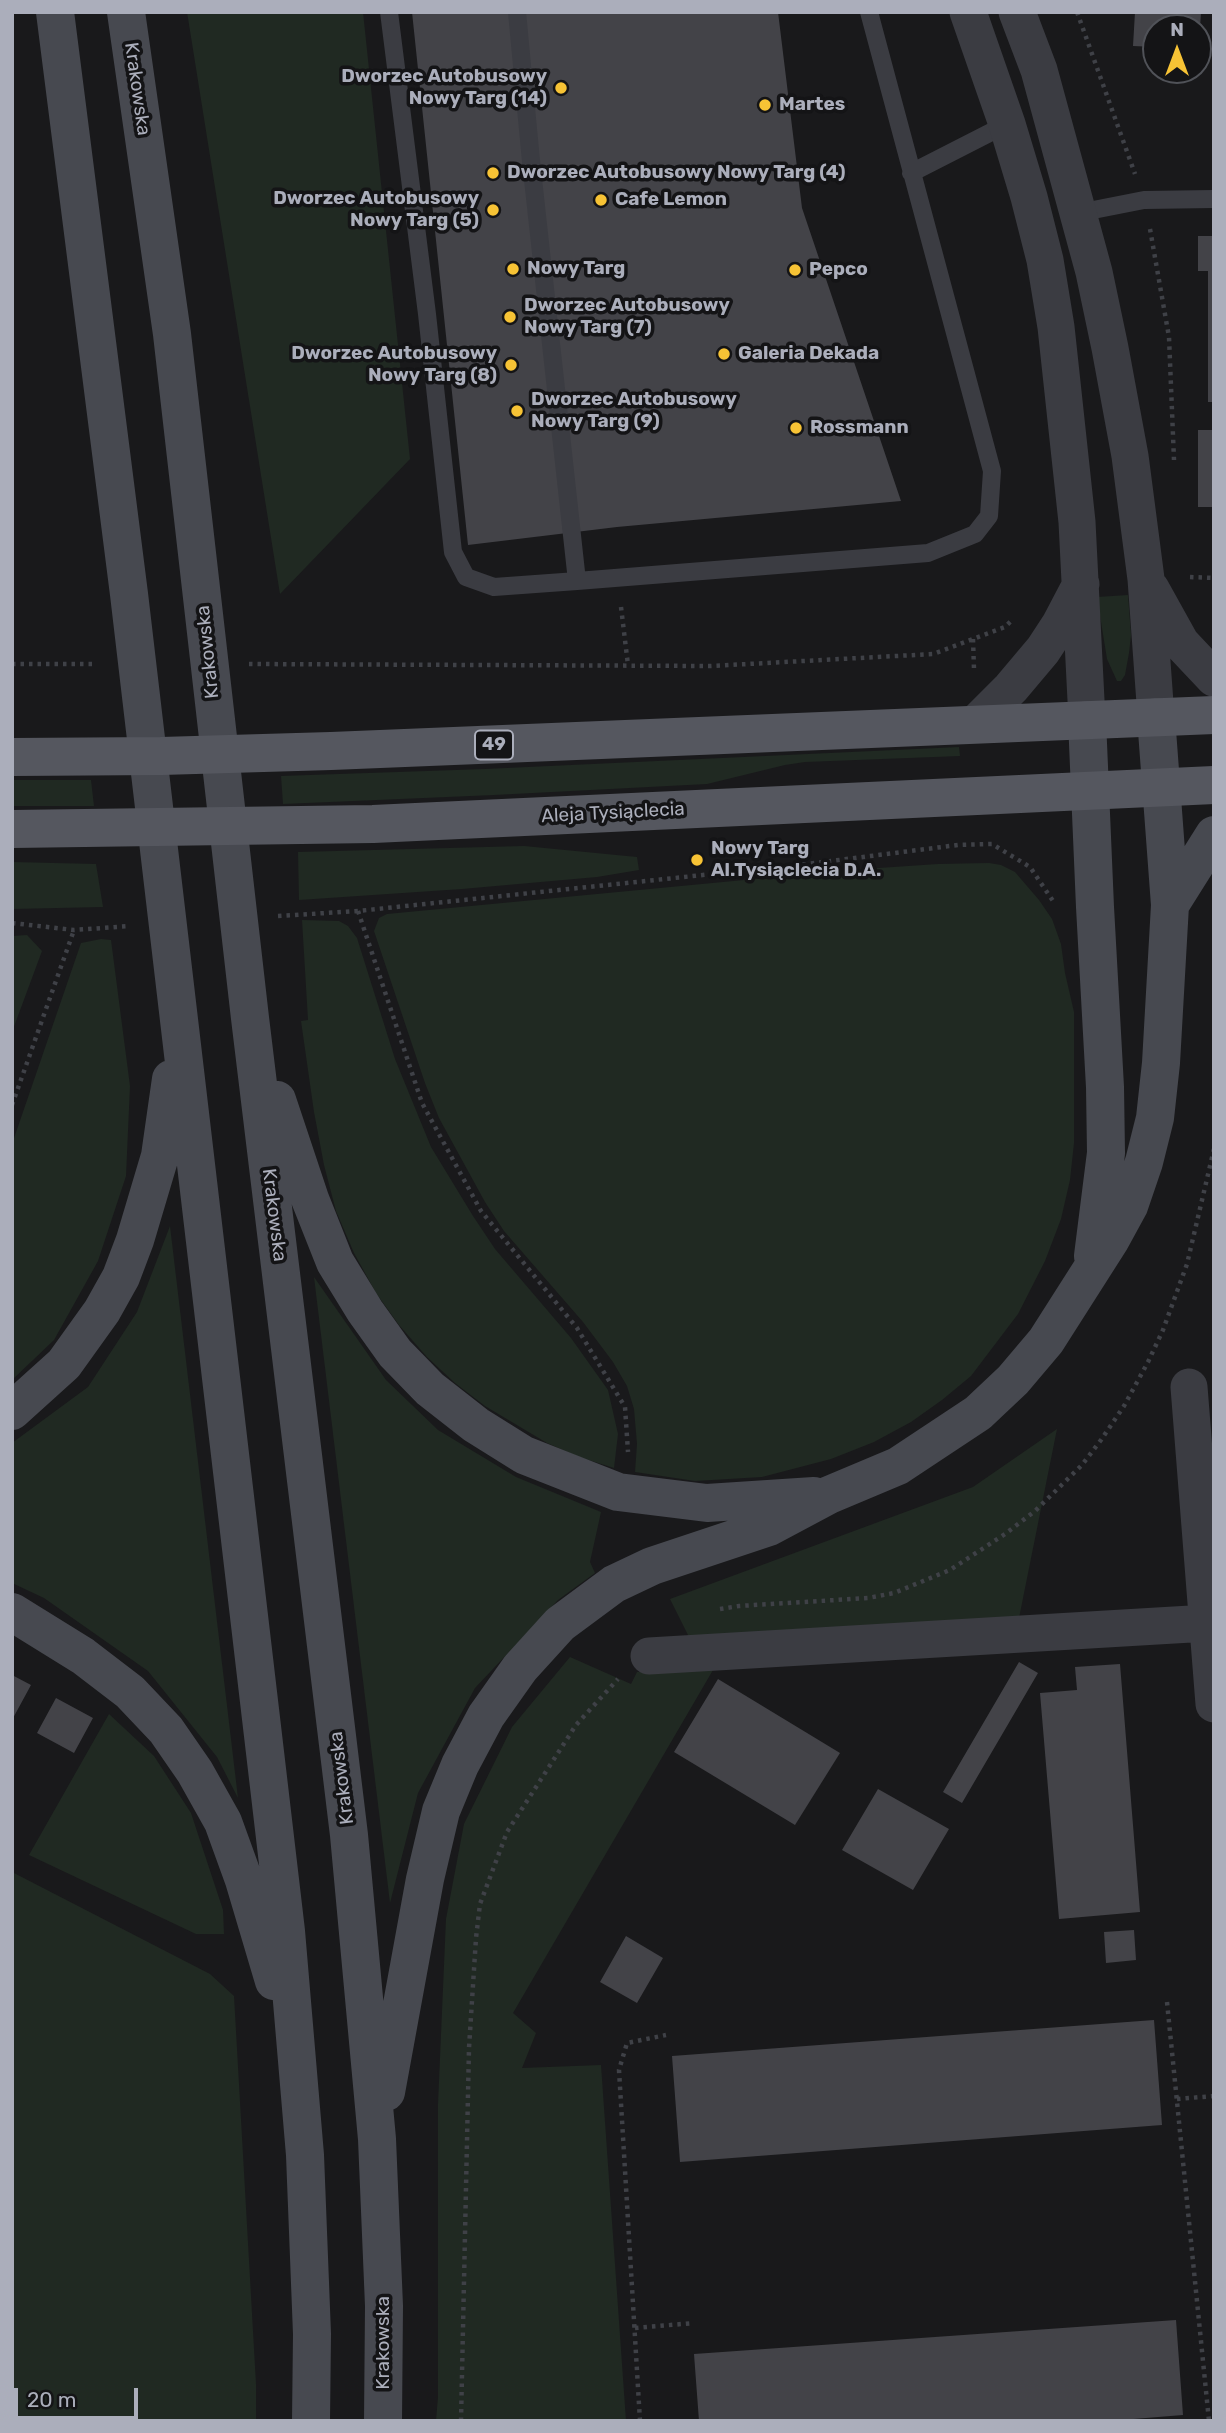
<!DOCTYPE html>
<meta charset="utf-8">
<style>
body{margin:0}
#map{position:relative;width:1226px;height:2433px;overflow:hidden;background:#19191b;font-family:Rubik,sans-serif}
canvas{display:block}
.frame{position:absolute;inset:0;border:14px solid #abaebb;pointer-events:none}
.north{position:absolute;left:1142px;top:14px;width:70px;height:70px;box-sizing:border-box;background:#141416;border:2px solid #505258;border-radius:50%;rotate:0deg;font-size:19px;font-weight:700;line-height:28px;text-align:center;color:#abaebb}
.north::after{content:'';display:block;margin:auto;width:24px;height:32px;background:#f7c335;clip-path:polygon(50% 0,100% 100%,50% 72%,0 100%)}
.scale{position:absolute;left:14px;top:2388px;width:124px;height:32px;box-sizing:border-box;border:4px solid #abaebb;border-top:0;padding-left:9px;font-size:21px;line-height:24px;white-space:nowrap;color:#abaebb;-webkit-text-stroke:5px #141416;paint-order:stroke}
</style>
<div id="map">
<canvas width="1226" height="2433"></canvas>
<div class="frame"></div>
<div class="north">N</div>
<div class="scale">20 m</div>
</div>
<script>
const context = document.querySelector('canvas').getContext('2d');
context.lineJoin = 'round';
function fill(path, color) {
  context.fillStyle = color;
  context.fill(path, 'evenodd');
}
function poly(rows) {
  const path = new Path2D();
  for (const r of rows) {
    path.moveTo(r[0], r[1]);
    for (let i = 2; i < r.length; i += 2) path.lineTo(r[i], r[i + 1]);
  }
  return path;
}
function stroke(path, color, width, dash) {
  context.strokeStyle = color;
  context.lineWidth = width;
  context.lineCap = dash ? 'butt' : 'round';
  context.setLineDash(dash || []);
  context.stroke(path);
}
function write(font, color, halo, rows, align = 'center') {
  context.font = font + ' Rubik,sans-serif';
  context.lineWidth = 7;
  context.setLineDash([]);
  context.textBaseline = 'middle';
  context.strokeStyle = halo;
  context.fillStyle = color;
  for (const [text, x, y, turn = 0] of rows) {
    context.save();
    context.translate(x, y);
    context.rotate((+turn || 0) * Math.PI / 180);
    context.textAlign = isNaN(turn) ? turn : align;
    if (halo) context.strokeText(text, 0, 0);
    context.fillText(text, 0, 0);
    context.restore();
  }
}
fill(poly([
 [187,12,363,12,410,459,280,594],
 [1128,595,1131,635,1129,653,1125,675,1121,681,1117,681,1107,659,1097,597],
 [959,747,960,756,805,762,785,765,707,784,494,795,283,804,281,776,485,769],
 [12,780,91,780,94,806,12,806],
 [524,846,637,857,639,870,597,877,462,889,299,900,298,852],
 [12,862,96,864,103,907,12,909],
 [989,863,1001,865,1015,872,1039,900,1052,919,1061,944,1065,973,1074,1012,1074,1143,1070,1180,1061,1219,1045,1261,1018,1314,971,1376,942,1400,911,1422,874,1442,831,1459,762,1477,695,1481,635,1472,637,1444,634,1409,627,1386,613,1362,583,1322,504,1231,485,1202,439,1118,425,1083,374,931,379,918,387,914,849,870,938,864],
 [302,920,339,921,348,926,357,938,395,1059,431,1147,473,1216,495,1249,571,1338,608,1390,618,1434,614,1468,579,1457,547,1443,485,1406,455,1383,427,1357,399,1325,376,1293,354,1253,336,1211,324,1165,314,1112,301,1021,308,1020],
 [27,935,42,951,12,1032,12,936],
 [101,939,111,940,130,1086,126,1176,98,1261,54,1340,12,1380,12,1144,81,943],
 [170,1226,238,1798,217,1757,148,1671,44,1598,12,1583,12,1443,88,1387,137,1312],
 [314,1277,386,1380,438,1430,516,1477,601,1512,590,1562,595,1573,558,1600,475,1688,418,1793,390,1903],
 [1057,1429,1019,1618,690,1639,670,1599,973,1487],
 [570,1657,631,1684,637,1672,713,1670,513,2013,536,2033,522,2068,601,2065,626,2421,436,2421,438,2397,438,2104,446,1919,464,1824,512,1727],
 [109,1714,154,1756,191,1813,223,1910,224,1934,196,1934,29,1855],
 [12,1872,210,1974,234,1996,256,2384,256,2421,12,2421]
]), '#202922');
fill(poly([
 [412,12,778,12,802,208,901,501,617,527,468,545],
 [1135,12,1201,12,1200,28,1156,28,1156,47,1133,46],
 [1198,236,1214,236,1214,402,1208,402,1208,271,1198,271],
 [1198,430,1214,430,1214,507,1198,507],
 [1019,1662,1038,1673,962,1803,943,1792],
 [1120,1664,1140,1912,1059,1919,1040,1693,1077,1690,1075,1667],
 [12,1675,31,1685,12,1720],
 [718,1679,840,1753,795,1825,674,1752],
 [56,1698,93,1718,74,1753,37,1733],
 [878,1789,949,1829,913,1890,842,1850],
 [1134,1930,1136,1960,1106,1963,1104,1932],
 [626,1936,663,1958,637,2003,600,1982],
 [1154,2020,1162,2125,680,2162,672,2056],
 [1176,2320,1183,2415,1109,2421,699,2421,694,2354]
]), '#434348');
stroke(poly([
 [1077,12,1135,174],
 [1150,229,1169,337,1174,460],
 [1190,577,1214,578],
 [621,607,628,665],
 [973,639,974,669],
 [12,664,96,664],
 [249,664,711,666,933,654,1005,627,1012,620],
 [358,911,422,1103,481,1211,577,1328,625,1407,628,1452],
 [278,916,358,911,799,865,958,845,992,844,1030,867,1053,901],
 [12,923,74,930,130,926],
 [12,1105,74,930],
 [720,1609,739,1606,868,1598,894,1593,950,1570,1005,1534,1035,1511,1082,1465,1101,1440,1124,1406,1148,1362,1163,1330,1187,1264,1214,1149],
 [1167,2002,1209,2421],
 [1177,2099,1214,2096],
 [635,2328,694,2323],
 [461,2421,469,2048,476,1938,480,1904,507,1832,576,1725,618,1679],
 [640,2421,619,2070,627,2043,666,2035]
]), '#3f4147', 4.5, [3.5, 5]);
stroke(poly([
 [389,12,427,314,453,552,466,577,494,587,577,581,531,161,517,12],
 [911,173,1007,124],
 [1078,213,1144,200,1214,199],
 [577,581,928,553,975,534,989,516,992,471,869,12]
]), '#3b3c42', 18);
stroke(poly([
 [968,12,1007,124,1029,197,1045,260,1056,327,1077,522,1087,720],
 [1017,12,1039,70,1094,272,1110,348,1130,456,1146,579,1156,717],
 [1151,589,1181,643,1214,678],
 [975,724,1011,688,1043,650,1060,624,1081,584],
 [1189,1387,1214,1704],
 [649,1656,1208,1623]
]), '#3b3c42', 37);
stroke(poly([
 [55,12,129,594,286,1931,305,2155,312,2334,311,2421],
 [126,12,172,334,250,1018,349,1835,377,2139,384,2306,383,2421],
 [1087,720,1095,907,1105,1087,1106,1153,1093,1256],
 [1170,905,1214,835],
 [277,1100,310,1199,335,1262,365,1311,395,1353,430,1389,476,1425,524,1455,618,1492,707,1503,814,1496],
 [12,1411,64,1364,102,1311,121,1277,135,1240,160,1156,171,1079],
 [12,1612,83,1656,130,1692,166,1730,195,1772,223,1822,244,1880,274,1981],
 [386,2092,425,1879,441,1811,460,1765,486,1716,520,1668,560,1624,614,1584,652,1566,769,1527,829,1495,898,1466,978,1413,1013,1380,1046,1341,1111,1239,1129,1206,1144,1162,1155,1118,1161,1063,1170,905,1156,717]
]), '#474950', 38);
stroke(poly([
 [12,757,161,756,331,751,1214,715],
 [12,829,373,824,1214,785]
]), '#55575f', 38);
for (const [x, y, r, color] of [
 [561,88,7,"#f7c335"],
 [765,105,7,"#f7c335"],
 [493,173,7,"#f7c335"],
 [601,200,7,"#f7c335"],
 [493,210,7,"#f7c335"],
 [513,269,7,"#f7c335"],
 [795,270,7,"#f7c335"],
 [510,317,7,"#f7c335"],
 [724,354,7,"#f7c335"],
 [511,365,7,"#f7c335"],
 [517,411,7,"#f7c335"],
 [796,428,7,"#f7c335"],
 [697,860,7,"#f7c335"]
]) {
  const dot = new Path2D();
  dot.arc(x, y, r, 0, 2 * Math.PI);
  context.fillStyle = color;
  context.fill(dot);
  stroke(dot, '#141416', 2.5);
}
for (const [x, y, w] of [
 [494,745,38]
]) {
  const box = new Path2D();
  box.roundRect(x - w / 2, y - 14.5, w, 29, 5);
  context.fillStyle = '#141416';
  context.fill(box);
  stroke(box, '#abaebb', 2);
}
write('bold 18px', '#abaebb', null, [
 ["49",494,745]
]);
write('bold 19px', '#abaebb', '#141416', [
 ["Dworzec Autobusowy",547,77,"right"],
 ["Nowy Targ (14)",547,99,"right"],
 ["Martes",779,105],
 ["Dworzec Autobusowy Nowy Targ (4)",507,173],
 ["Dworzec Autobusowy",479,199,"right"],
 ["Nowy Targ (5)",479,221,"right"],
 ["Cafe Lemon",615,200],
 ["Nowy Targ",527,269],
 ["Pepco",809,270],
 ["Dworzec Autobusowy",524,306],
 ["Nowy Targ (7)",524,328],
 ["Dworzec Autobusowy",497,354,"right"],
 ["Nowy Targ (8)",497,376,"right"],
 ["Galeria Dekada",738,354],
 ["Dworzec Autobusowy",531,400],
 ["Nowy Targ (9)",531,422],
 ["Rossmann",810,428],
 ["Nowy Targ",711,849],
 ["Al.Tysiąclecia D.A.",711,871]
], 'left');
write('19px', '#abaebb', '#141416', [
 ["Krakowska",137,89,82],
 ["Krakowska",208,652,-96],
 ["Aleja Tysiąclecia",613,813,-3],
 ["Krakowska",274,1215,83],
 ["Krakowska",342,1778,-97],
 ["Krakowska",384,2343,-90]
]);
</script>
